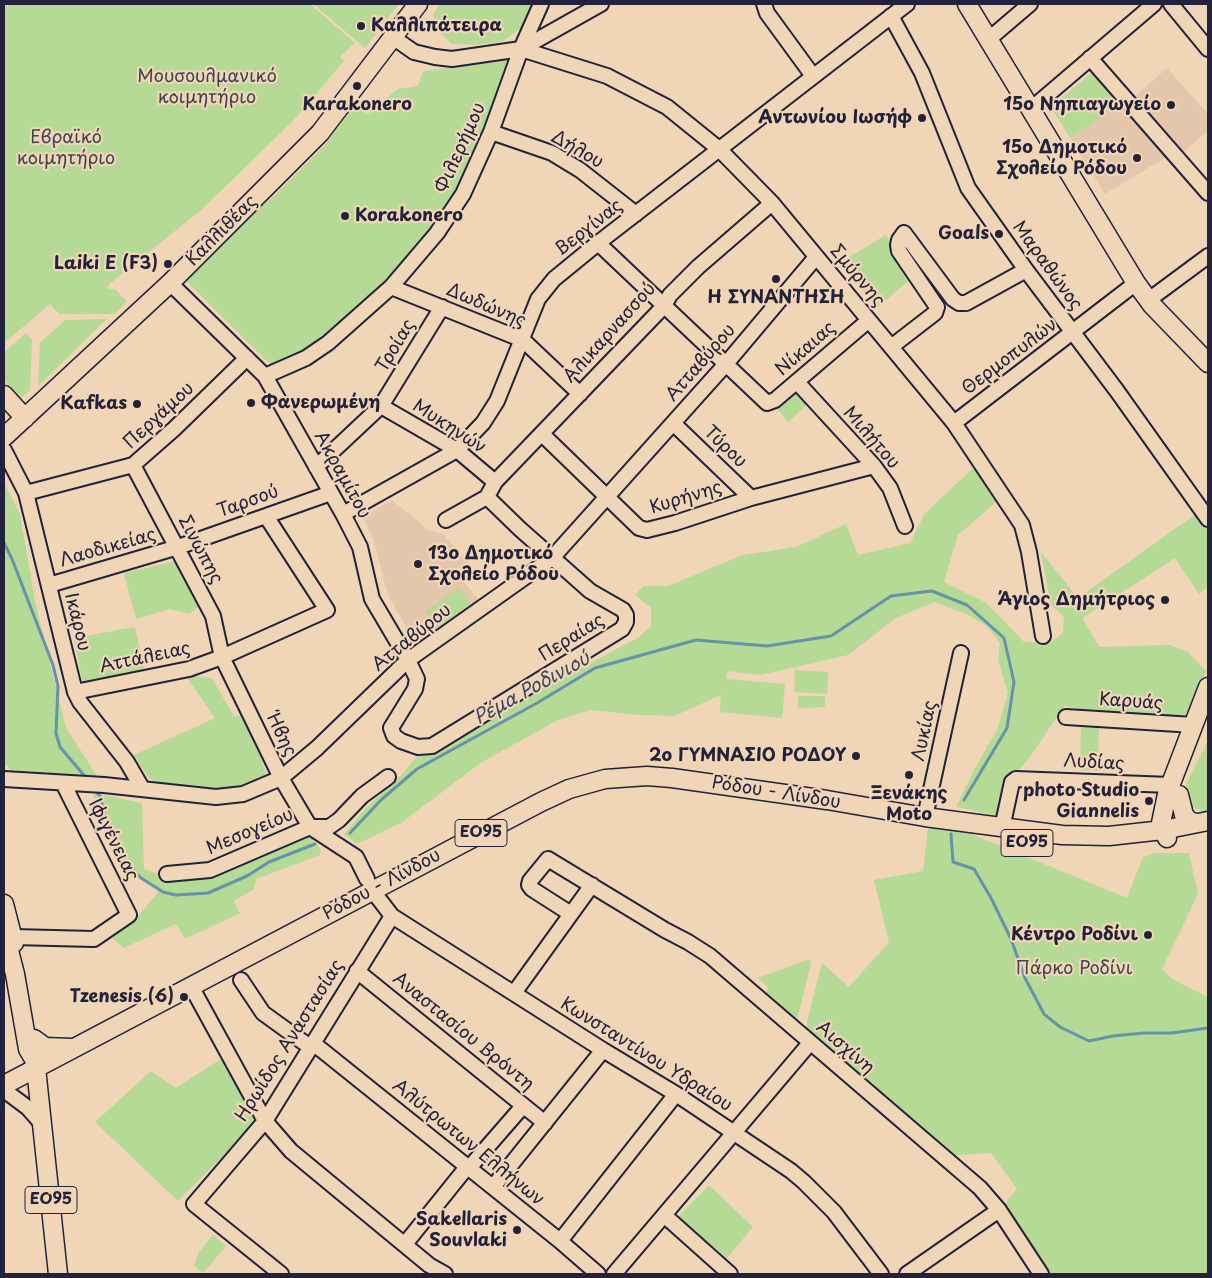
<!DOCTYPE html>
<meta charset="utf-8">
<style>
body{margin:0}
#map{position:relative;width:1212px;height:1278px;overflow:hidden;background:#f0d5b7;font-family:"Playpen Sans",sans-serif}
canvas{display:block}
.frame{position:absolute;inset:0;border:5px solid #22223b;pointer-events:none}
</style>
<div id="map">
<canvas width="1212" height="1278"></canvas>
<div class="frame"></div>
</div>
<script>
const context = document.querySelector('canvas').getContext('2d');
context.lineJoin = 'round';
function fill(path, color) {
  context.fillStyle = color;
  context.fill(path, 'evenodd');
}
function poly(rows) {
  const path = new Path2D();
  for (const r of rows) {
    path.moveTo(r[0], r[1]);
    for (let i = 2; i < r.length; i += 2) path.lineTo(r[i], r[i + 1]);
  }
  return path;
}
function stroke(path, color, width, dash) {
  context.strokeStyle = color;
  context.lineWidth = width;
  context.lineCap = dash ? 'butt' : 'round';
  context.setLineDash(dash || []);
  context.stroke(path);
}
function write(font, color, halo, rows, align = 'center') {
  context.font = font + ' "Playpen Sans",sans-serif';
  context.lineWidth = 4.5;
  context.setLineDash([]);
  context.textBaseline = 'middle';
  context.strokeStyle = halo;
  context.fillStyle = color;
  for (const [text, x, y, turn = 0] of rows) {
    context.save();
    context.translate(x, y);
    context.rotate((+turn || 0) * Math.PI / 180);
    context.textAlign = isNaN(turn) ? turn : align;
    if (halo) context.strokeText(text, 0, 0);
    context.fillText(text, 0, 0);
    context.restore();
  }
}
fill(poly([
 [1167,68,1208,114,1208,131,1182,153,1134,97],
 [1124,102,1168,156,1105,194,1070,138],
 [392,500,430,531,443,534,470,565,457,574,479,600,421,642,413,638,388,595,373,538,363,517]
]), '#e4c6ab');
fill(poly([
 [4,4,310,4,355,43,340,57,344,61,293,121,201,210,107,286,110,290,114,289,127,301,115,314,59,314,50,304,4,343],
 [313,4,399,4,365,48],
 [440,4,532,4,524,26,503,41,478,45,452,44,437,30,433,15],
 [517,59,457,193,449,205,364,307,304,352,274,368,185,280,236,227,272,198,325,145,356,103,368,114,398,89,418,86,423,71],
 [1096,69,1124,102,1070,138,1051,107],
 [886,235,914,276,877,308,839,263],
 [107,319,38,386,40,343,65,320],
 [26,333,32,340,30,390,20,399,4,380,4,352],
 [797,388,810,402,788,422,775,406],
 [980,462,1005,494,958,535,944,582,985,602,1024,642,1051,642,1063,633,1064,617,1051,605,1041,552,1078,598,1196,514,1208,531,1207,587,1199,594,1175,558,1082,618,1099,647,1170,645,1188,652,1206,671,1185,729,1064,706,1030,757,1015,774,1004,817,956,807,975,768,997,730,1008,693,998,660,1000,643,987,626,966,614,934,602,896,618,848,655,760,675,728,671,726,679,785,684,782,718,720,712,721,695,674,716,640,715,590,710,558,720,482,762,401,823,357,844,344,834,367,807,402,774,419,754,441,748,516,703,639,637,651,626,651,608,635,595,643,586,668,586,743,555,796,547,846,524,858,555,910,543,925,513],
 [4,483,20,514,35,601,66,728,97,776,10,770,7,765,4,765],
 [181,560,202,603,190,614,170,609,136,619,124,573],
 [459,588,471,605,437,628,426,611],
 [135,627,145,672,83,685,74,638],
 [795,670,828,672,827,694,794,692],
 [185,675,212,678,234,716,246,716,268,779,258,783,222,789,155,782,148,777,134,755,215,718],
 [798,696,825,696,825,707,798,708],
 [1081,725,1099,726,1098,771,1080,770],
 [1208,741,1208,812,1199,810,1192,807,1187,798,1186,784],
 [93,793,142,803,144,869,175,880,296,835,312,839,320,848,320,855,256,879,254,889,234,901,240,913,185,939,176,924,124,948,112,938,140,914,159,891,126,869,110,841,95,803],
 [928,828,964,831,1127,898,1143,857,1155,853,1189,853,1198,894,1162,969,1171,978,1205,996,1208,995,1208,1274,1049,1274,1003,1205,1017,1189,991,1153,945,1156,810,1036,807,1030,807,1022,822,963,849,987,889,942,874,880,923,871],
 [810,959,811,963,796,1024,764,999,768,988,758,978],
 [221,1059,258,1121,178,1201,95,1122,151,1071,176,1088],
 [709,1185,753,1227,727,1258,678,1217],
 [213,1235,226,1246,203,1273,194,1266,199,1252]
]), '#b4da95');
stroke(poly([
 [4,543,12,559,53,665,58,686,56,733,60,747,88,780],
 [94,789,100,796,110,836,127,863,141,878,163,892,176,895,208,893,247,876,269,862,315,844],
 [350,833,381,800,417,769,537,703,595,668,696,640,767,646,831,636,891,596,932,591,967,605,1004,638,1014,682,1007,728,964,800],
 [951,834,953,862,974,869,991,898,1011,939,1025,978,1044,1014,1060,1027,1089,1041,1113,1036,1144,1033,1172,1033,1208,1028]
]), '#6692aa', 3);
const minor = poly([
 [764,4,767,13,813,76],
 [1171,4,1208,49],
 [891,16,922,73,968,188,1026,270,1117,391,1208,519],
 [394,38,414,52,435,57,452,59,521,49,601,4],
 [989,39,1030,4],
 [521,49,607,76,667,107,719,149,772,203,954,423,1022,525,1029,552,1043,636],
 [1090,58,1208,193],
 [1031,109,1154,4],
 [491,132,552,153,580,170,636,214],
 [598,243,767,403,775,400,869,320],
 [170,283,265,376,343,514,360,547,372,599,408,660,417,679,415,689,391,728,394,736,401,741,418,747,432,746,622,629,626,622,626,615,623,610,590,591,520,529,487,497],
 [391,287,523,340,580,394],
 [1154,296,1208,256],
 [891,347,935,313,937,307,899,251,898,245,899,240,904,233,953,299,959,303,966,303,1026,270],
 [265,376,306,358,328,343,391,287,437,233,463,194,491,132,521,49,541,4],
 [797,382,874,466,890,488,905,526],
 [381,406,457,450,495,482],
 [673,423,751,498],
 [954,423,1136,283],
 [542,434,639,528,647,530,675,523,751,498,874,466],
 [4,450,26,493,75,692,80,702,127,762,142,788],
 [133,465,213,616,222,657,281,778,310,827,356,857,367,879],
 [316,467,381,406,442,307],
 [26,493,133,465,174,429,247,358],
 [487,497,495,482,664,306,670,295,698,267,772,203],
 [343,514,457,450,483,423,497,401,538,299,554,279,598,243,907,4],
 [446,520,487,497],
 [49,585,178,547,331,493],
 [75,692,189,669,222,657,327,610,266,516],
 [1066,717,1194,725],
 [4,779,104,785,216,797,243,794,281,778,317,748,408,660,552,558,725,365,816,257],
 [925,817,961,653],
 [1002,828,1012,782,1016,779,1170,785],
 [167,874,210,870,310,827,329,827,339,820,362,796,388,777],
 [372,890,392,916,603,1050,676,1094,791,1171,804,1182,834,1212,881,1274],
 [571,914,532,889,529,885,530,881,548,859,665,930,688,942,710,956,980,1188,999,1210,1041,1274],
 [6,939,13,937,94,939,129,915,63,783],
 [357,971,545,1123],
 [241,980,263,1013,310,1047],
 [191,986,265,1121,291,1151,429,1265,445,1274],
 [514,993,592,885],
 [313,1043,560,1241,598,1274],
 [4,1090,28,1108,43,1125],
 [469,1168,523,1106],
 [493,1187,603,1050],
 [664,1215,730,1274],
 [560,1241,676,1094],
 [405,1244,467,1167],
 [281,1274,194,1204,265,1121,392,916],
 [614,1274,810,1043],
 [907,1274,999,1210]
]);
const major = poly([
 [967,4,1136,283,1152,305,1208,363],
 [4,395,25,418],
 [4,437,170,283,320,133,418,4],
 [1179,795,1184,815,1189,821,1196,823],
 [1167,838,1161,823,1167,794,1208,687],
 [4,904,14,943],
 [4,931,15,974,28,1049,34,1059,36,1068,58,1274],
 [34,1039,45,1047,71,1048],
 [4,1085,541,802,569,789,605,779,647,776,672,778,827,800,925,817,1062,835,1109,836,1163,830,1208,821]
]);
stroke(minor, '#22223b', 18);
stroke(major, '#22223b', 21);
stroke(minor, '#f0d5b7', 14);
stroke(major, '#f0d5b7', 18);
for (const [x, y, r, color] of [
 [361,26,5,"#22223b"],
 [357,86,5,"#22223b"],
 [1171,105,5,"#22223b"],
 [922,118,5,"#22223b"],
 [1137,158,5,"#22223b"],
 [345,216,5,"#22223b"],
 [999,234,5,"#22223b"],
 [168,264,5,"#22223b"],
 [776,279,5,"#22223b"],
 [251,403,5,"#22223b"],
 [137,404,5,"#22223b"],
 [418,564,5,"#22223b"],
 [1165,600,5,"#22223b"],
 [856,756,5,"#22223b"],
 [909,775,5,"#22223b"],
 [1149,801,5,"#22223b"],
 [1148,935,5,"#22223b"],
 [184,997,5,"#22223b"],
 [517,1230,5,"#22223b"]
]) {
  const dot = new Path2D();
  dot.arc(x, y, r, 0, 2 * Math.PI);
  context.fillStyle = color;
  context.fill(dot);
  stroke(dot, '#f0d5b7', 2);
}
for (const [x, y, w] of [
 [481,833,52],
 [1027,843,52],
 [51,1200,52]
]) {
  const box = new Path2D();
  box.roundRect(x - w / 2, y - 13.5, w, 27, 4);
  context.fillStyle = '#f0d5b7';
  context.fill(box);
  stroke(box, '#22223b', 1);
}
write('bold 16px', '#22223b', null, [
 ["ΕΟ95",481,833],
 ["ΕΟ95",1027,843],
 ["ΕΟ95",51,1200]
]);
write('bold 18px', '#22223b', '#f0d5b7', [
 ["Καλλιπάτειρα",371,26,"left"],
 ["Karakonero",357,105,"center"],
 ["15ο Νηπιαγωγείο",1161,105],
 ["Αντωνίου Ιωσήφ",912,118],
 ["15ο Δημοτικό",1127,148],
 ["Σχολείο Ρόδου",1127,169],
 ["Korakonero",355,216,"left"],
 ["Goals",989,234],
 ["Laiki E (F3)",158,264],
 ["Η ΣΥΝΑΝΤΗΣΗ",776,298,"center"],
 ["Φανερωμένη",261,403,"left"],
 ["Kafkas",127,404],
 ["13ο Δημοτικό",428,554,"left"],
 ["Σχολείο Ρόδου",428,575,"left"],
 ["Άγιος Δημήτριος",1155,600],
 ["2ο ΓΥΜΝΑΣΙΟ ΡΟΔΟΥ",846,756],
 ["photo Studio",1139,791],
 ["Giannelis",1139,812],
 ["Ξενάκης",909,794,"center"],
 ["Moto",909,815,"center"],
 ["Κέντρο Ροδίνι",1138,935],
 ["Tzenesis (6)",174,997],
 ["Sakellaris",507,1220],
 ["Souvlaki",507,1241]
], 'right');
write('18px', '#3f474d', '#f0d5b7', [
 ["Μουσουλμανικό",207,77],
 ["κοιμητήριο",207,98],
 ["Εβραϊκό",66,138],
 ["κοιμητήριο",66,159],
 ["Πάρκο Ροδίνι",1074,969]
]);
write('18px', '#22223b', '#f0d5b7', [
 ["Φιλερήμου",461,148,-66],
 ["Δήλου",577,150,30],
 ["Βεργίνας",589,228,-38],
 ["Καλλιθέας",222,231,-45],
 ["Μαραθώνος",1047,266,54],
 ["Σμύρνης",857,276,50],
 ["Δωδώνης",486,306,23],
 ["Αλικαρνασσού",610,333,-48],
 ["Τροίας",396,346,-59],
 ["Νίκαιας",806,349,-41],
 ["Θερμοπυλών",1010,357,-37],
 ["Ατταβύρου",701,363,-49],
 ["Περγάμου",159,416,-43],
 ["Μυκηνών",449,427,33],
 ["Μιλήτου",871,438,49],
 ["Τύρου",725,447,44],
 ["Ακραμίτου",342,475,61],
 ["Κυρήνης",686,498,-17],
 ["Ταρσού",248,502,-20],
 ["Λαοδικείας",108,548,-16],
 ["Σινώπης",200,550,62],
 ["Ικάρου",77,622,76],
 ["Ατταβύρου",412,638,-39],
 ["Περαίας",572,638,-32],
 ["Αττάλειας",145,658,-12],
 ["Καρυάς",1131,702,4],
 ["Λυκίας",925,731,-78],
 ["Ήβης",281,735,64],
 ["Λυδίας",1094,763,3],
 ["Ρόδου - Λίνδου",776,793,9],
 ["Μεσογείου",250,832,-23],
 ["Ιφιγένειας",113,840,63],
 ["Ρόδου - Λίνδου",382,885,-28],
 ["Αναστασίου Βρόντη",463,1032,39],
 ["Ηρωίδος Αναστασίας",290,1041,-58],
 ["Αισχίνη",845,1048,41],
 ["Κωνσταντίνου Υδραίου",646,1055,32],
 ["Αλύτρωτων Ελλήνων",468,1143,39]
]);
write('italic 19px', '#394760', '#f0d5b7', [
 ["Ρέμα Ροδινιού",532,689,-29]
]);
</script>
